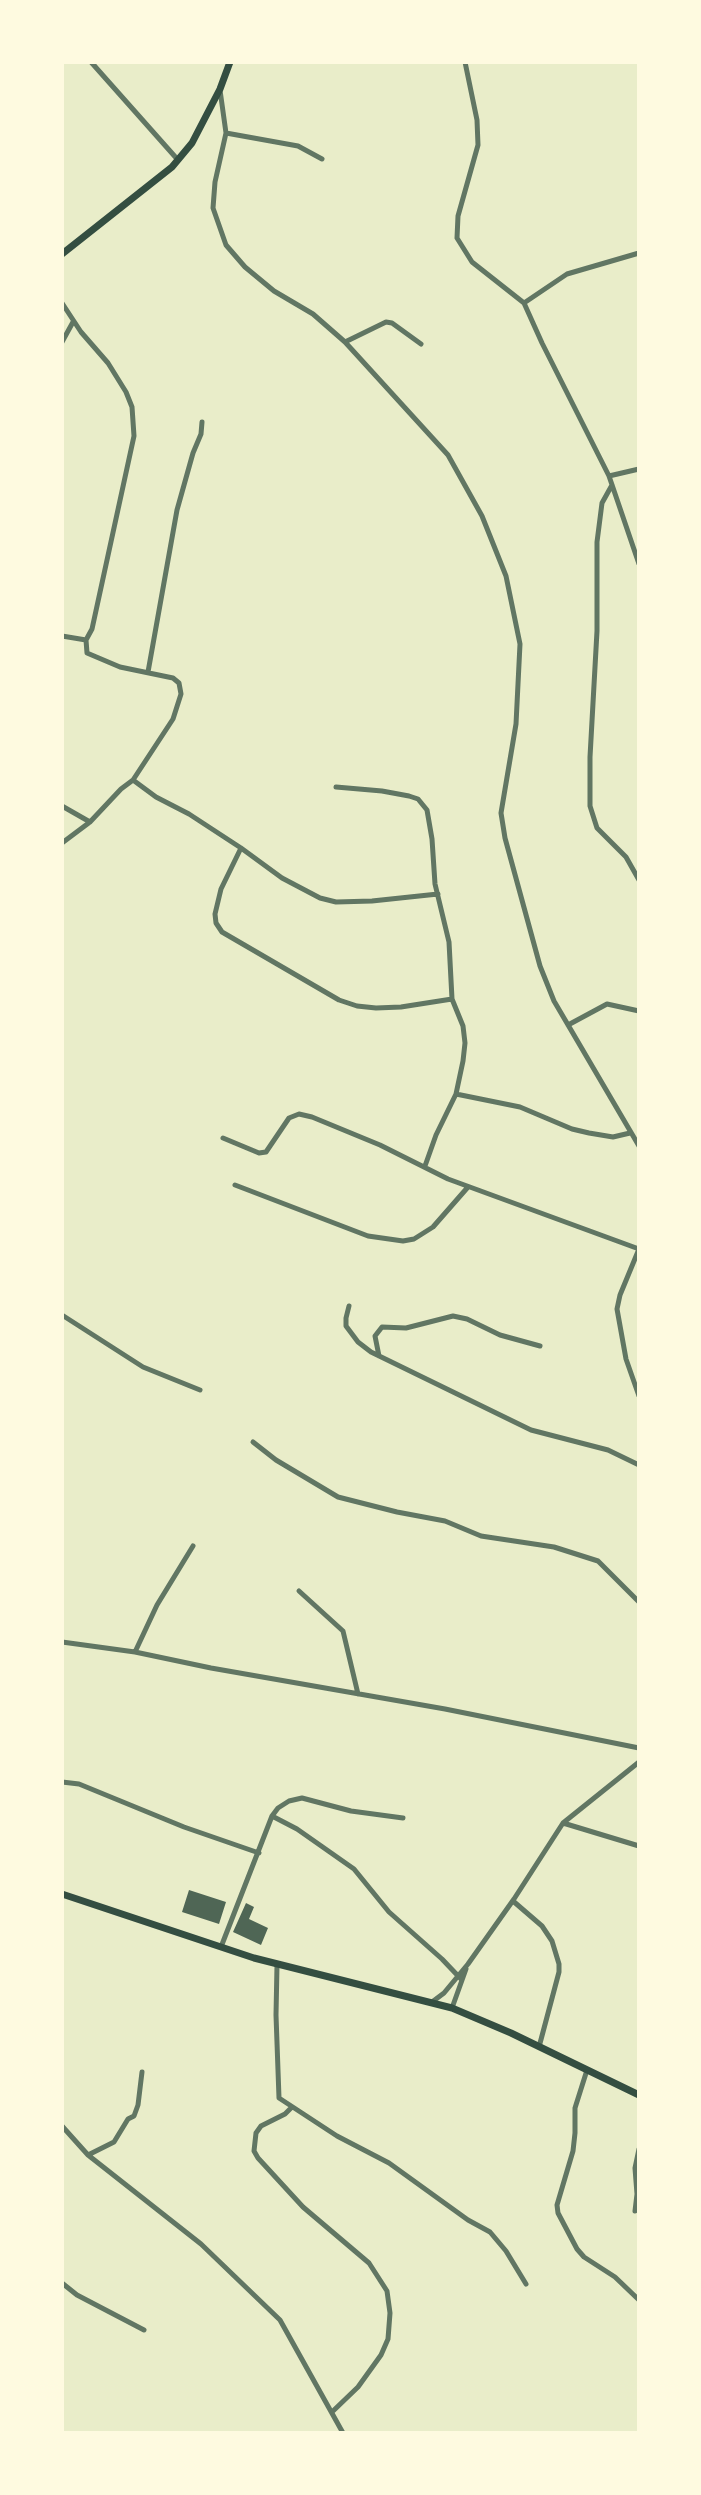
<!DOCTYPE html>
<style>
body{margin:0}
#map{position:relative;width:701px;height:2495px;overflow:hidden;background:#e9edc9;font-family:"Libre Baskerville",serif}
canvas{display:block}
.frame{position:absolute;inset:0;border:64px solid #fefae0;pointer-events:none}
</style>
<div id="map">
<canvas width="701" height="2495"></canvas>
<div class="frame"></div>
</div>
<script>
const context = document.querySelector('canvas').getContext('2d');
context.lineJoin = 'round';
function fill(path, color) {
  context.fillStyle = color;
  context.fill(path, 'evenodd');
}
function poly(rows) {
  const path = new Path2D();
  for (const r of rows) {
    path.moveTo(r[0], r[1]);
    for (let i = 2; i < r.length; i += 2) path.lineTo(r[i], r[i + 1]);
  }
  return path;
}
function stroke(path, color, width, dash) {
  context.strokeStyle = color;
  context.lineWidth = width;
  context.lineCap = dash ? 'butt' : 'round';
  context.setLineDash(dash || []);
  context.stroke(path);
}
fill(poly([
 [189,1890,226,1902,219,1924,182,1912],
 [246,1903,254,1907,249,1919,268,1928,261,1945,233,1932]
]), '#4f6655');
stroke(poly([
 [91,62,178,160],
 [465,62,477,120,478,145,458,216,457,238,472,262,524,303,542,343,609,476,639,564],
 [220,90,226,133,215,182,213,208,226,245,245,267,274,291,313,314,345,342,448,455,482,516,506,576,520,644,516,724,501,813,505,838,540,966,554,1001,639,1146],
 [226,133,298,146,322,159],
 [62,303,81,332,108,363,126,392,132,407,134,436,92,629,86,640,87,653,120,667,173,678,179,683,181,694,173,719,133,780,121,789,90,822,62,843],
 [524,303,567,274,639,253],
 [62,342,73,322],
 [345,342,386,322,392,323,421,344],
 [609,476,639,469],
 [612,485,602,503,597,542,597,631,590,757,590,806,597,828,626,857,639,880],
 [62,636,86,640],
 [148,672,177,510,193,453,201,434,202,422],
 [133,780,156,797,189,814,241,848],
 [336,787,382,791,409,796,418,799,427,810,432,839,435,884,449,942,452,999],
 [62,806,90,822],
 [568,1025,607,1004,639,1011],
 [456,1094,520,1107,572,1129,589,1133,613,1137,630,1133],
 [223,1138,259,1153,266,1152,289,1118,299,1114,312,1117,380,1145,448,1179,639,1249],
 [425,1166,436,1135,456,1094,463,1061,465,1043,463,1026,452,999,401,1007,376,1008,357,1006,339,1000,222,932,216,923,215,914,221,889,241,848,282,878,320,898,336,902,372,901,438,894],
 [235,1185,368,1236,403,1241,414,1239,433,1227,468,1187],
 [639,1249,620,1295,617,1309,626,1359,639,1396],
 [349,1306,346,1318,346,1326,358,1342,371,1352,531,1430,608,1450,639,1465],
 [62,1315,143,1367,200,1390],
 [379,1356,375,1336,382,1327,406,1328,453,1316,467,1319,500,1335,540,1346],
 [253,1442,276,1460,338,1497,397,1512,445,1521,481,1536,554,1547,598,1561,639,1602],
 [299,1591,343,1631,358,1694],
 [62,1642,135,1652,211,1668,445,1709,639,1748],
 [135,1652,157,1605,193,1546],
 [62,1782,79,1784,184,1827,259,1853],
 [272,1816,297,1829,354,1869,389,1912,442,1959,461,1979],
 [563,1823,639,1846],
 [513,1901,542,1926,552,1941,559,1964,559,1972,539,2047],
 [221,1947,272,1816,278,1808,289,1801,302,1798,351,1811,403,1818],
 [277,1965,276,2015,279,2098,337,2136,389,2163,468,2220,490,2232,506,2251,526,2284],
 [432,2002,444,1993,468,1964,514,1899,563,1823,639,1762],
 [452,2008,466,1969],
 [587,2070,575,2108,575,2133,573,2151,557,2205,558,2213,577,2249,584,2257,615,2277,639,2300],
 [292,2107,285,2114,261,2126,256,2133,254,2151,258,2158,303,2207,369,2263,387,2291,390,2313,388,2339,381,2355,358,2387,332,2412],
 [62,2126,88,2155,201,2244,280,2320,343,2433],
 [88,2155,114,2142,128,2119,134,2116,138,2105,142,2072],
 [635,2211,637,2194,635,2168,639,2149],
 [62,2283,77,2295,144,2330]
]), '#617663', 5);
stroke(poly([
 [62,254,172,167,192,143,220,89,230,62],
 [62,1894,254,1958,452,2008,511,2033,639,2095]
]), '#344e41', 7);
</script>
